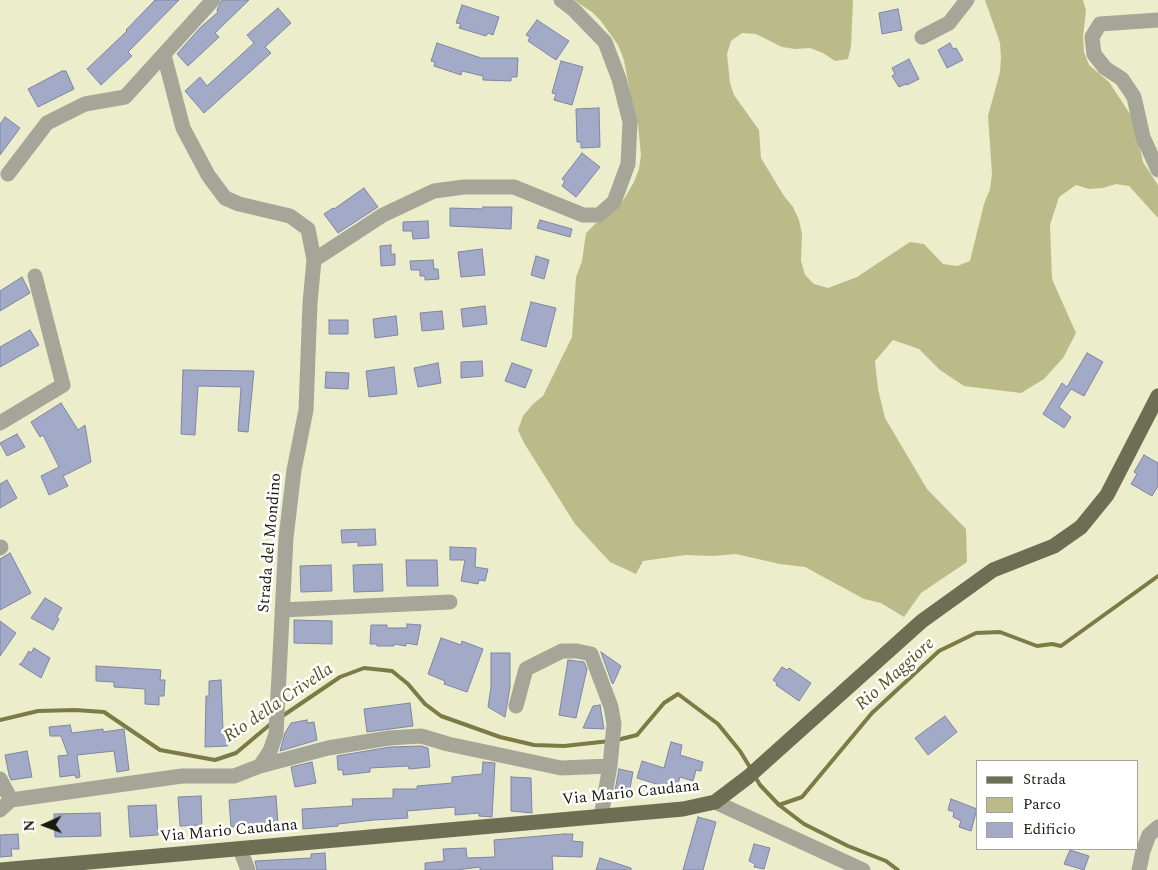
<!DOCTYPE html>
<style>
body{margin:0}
#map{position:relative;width:1158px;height:870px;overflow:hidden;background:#ecedcb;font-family:Spectral,serif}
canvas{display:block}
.legend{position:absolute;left:976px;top:760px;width:162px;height:90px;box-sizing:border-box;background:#fff;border:1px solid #a3a39e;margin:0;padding:6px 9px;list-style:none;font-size:15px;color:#19190d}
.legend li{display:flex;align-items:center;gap:10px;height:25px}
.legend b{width:25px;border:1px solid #a3a39e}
.north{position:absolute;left:20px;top:800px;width:50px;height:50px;-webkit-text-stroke:4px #fff;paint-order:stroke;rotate:268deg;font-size:14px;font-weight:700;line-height:20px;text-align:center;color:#19190d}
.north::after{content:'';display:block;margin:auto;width:18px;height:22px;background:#19190d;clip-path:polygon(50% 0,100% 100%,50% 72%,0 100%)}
</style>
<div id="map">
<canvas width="1158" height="870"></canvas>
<ul class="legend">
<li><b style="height:6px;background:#6e6e55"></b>Strada</li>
<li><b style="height:14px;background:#bbbb89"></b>Parco</li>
<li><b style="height:14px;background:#a2aac8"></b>Edificio</li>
</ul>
<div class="north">N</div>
</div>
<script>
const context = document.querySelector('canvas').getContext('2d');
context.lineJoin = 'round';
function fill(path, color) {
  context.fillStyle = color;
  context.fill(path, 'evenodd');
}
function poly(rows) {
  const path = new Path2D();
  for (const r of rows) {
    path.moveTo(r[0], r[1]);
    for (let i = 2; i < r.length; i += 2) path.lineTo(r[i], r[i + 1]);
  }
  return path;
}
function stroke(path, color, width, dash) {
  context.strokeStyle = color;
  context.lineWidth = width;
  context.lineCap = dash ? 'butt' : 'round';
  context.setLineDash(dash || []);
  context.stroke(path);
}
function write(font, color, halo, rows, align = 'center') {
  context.font = font + ' Spectral,serif';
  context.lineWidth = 5;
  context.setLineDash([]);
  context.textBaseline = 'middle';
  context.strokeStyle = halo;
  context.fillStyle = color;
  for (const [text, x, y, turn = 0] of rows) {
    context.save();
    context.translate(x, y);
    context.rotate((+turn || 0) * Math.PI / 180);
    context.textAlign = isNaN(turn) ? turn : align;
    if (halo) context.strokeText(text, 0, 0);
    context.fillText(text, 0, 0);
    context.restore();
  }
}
fill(poly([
 [574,0,853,0,851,46,848,59,835,61,823,53,810,48,795,49,782,47,756,34,742,33,731,41,727,54,730,83,734,95,759,130,761,158,784,196,793,207,799,220,802,234,801,261,805,275,814,284,828,288,857,277,910,242,924,244,943,264,957,266,970,261,984,204,990,189,992,174,988,116,1000,72,1001,58,1000,43,985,0,1083,0,1086,10,1083,37,1084,52,1089,65,1109,82,1134,120,1143,162,1158,185,1158,218,1129,186,1116,184,1103,188,1089,189,1076,185,1059,197,1050,225,1052,279,1076,333,1063,358,1044,379,1021,393,964,386,940,370,919,349,893,340,875,361,878,389,885,418,927,489,966,529,967,562,921,593,904,617,881,603,864,599,805,567,780,564,736,554,713,556,686,555,643,561,636,574,610,562,575,524,524,443,518,430,523,416,533,404,543,396,572,337,576,277,582,261,586,233,596,223,609,216,620,206,634,182,639,169,641,155,638,125,633,110,624,60,618,45,601,21,592,12]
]), '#bbbb89');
stroke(poly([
 [281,717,340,677,364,668,392,671,408,684,425,704,441,716,500,737,534,745,564,746,610,741],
 [0,720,38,711,75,710,104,712,160,750,215,760,236,753,273,722],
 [617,740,637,735,664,703,678,694,718,724,740,751,751,769],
 [754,775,760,785,779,805,804,824,848,846,886,861,898,870],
 [779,805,802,797,872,713,939,651,976,633,1000,632,1037,646,1052,644,1061,646,1158,576]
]), '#7c7b46', 4);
const building = poly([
 [155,0,179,0,128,52,132,56,101,85,87,69,127,31,126,30,155,0],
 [222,0,249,0,215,33,219,37,188,66,177,54,200,28,218,12,217,10,222,0],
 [462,5,499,17,493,35,488,33,486,36,459,28,461,24,456,23,462,5],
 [278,8,291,23,265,47,271,53,204,113,185,91,200,77,207,86,254,43,247,35,278,8],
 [898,9,902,30,882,34,879,13,898,9],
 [537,20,569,41,556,60,528,41,530,37,526,35,537,20],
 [437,43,481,58,518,58,517,77,511,77,511,81,483,80,483,76,462,71,461,75,434,66,435,62,431,61,437,43],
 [950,43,953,49,956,48,963,60,947,68,938,50,950,43],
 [909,59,919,79,907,85,906,84,899,87,892,76,895,74,892,68,909,59],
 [561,61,583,67,572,105,554,100,556,94,552,93,561,61],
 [62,71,66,71,74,89,38,107,28,89,62,71],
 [599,108,600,147,581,148,581,142,577,142,576,109,599,108],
 [5,117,20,128,0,155,0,124,5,117],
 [582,153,600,167,576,197,562,186,565,181,562,179,582,153],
 [364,188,378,207,338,233,324,214,333,208,334,209,364,188],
 [483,207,512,207,511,229,450,226,450,208,483,209,483,207],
 [540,220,572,229,570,237,537,228,540,220],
 [428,221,429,238,413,239,412,231,403,231,403,222,428,221],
 [391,245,391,254,395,254,395,265,381,266,380,246,391,245],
 [482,249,485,275,461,277,458,252,482,249],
 [536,256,549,260,544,279,531,275,536,256],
 [433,260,434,269,438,269,439,279,425,280,425,276,420,276,420,270,411,270,410,261,433,260],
 [22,277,30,293,0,311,0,291,22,277],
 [531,302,556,308,546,347,521,340,531,302],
 [485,306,487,324,463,327,461,309,485,306],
 [442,311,444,329,422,331,420,313,442,311],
 [396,316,398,335,375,338,373,319,396,316],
 [329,320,348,320,348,334,329,334,329,320],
 [30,330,39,345,0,367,0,347,30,330],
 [1087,353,1103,362,1084,396,1071,389,1059,407,1071,417,1064,428,1043,414,1062,383,1067,387,1087,353],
 [482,361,483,376,461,378,461,362,482,361],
 [438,363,441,383,418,387,414,368,438,363],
 [512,363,532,370,525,388,505,381,512,363],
 [394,367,397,394,369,397,366,371,394,367],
 [183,370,254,371,248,432,238,431,241,387,198,386,195,435,181,434,183,370],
 [326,372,349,373,348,389,325,388,326,372],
 [61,403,78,430,85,425,91,462,63,476,68,486,49,495,41,476,59,467,43,435,40,437,31,422,61,403],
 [17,434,25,447,7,456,0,443,17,434],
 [1144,455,1158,463,1158,486,1152,496,1131,484,1137,474,1134,472,1144,455],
 [7,480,17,498,0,508,0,484,7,480],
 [375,529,376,545,358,546,358,542,342,543,341,530,375,529],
 [450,547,476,548,475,567,488,569,485,581,479,580,478,584,461,581,465,560,450,560,450,547],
 [10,553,31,593,0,610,0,559,10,553],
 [406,560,437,560,438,586,407,586,406,560],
 [382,564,383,591,354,592,353,565,382,564],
 [331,565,332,591,301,592,300,566,331,565],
 [45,598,62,608,57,617,59,619,53,630,31,618,45,598],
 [294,620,332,621,332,644,294,643,294,620],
 [0,621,16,633,0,656,0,621],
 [407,624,421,625,417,645,406,643,406,646,394,644,394,646,377,646,377,644,370,644,371,625,387,625,387,628,407,628,407,624],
 [441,638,461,645,462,641,483,649,467,692,444,684,445,681,428,674,441,638],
 [34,648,50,658,41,678,19,664,21,664,29,651,31,653,34,648],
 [601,652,621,666,613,684,612,683,601,652],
 [491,653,510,653,510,687,505,717,488,707,491,687,491,653],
 [568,660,584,662,587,669,576,718,559,715,568,660],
 [96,666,161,670,160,680,165,680,164,696,159,696,159,705,145,704,145,689,114,687,114,682,96,681,96,666],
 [782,667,787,670,789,668,811,683,799,701,776,685,777,683,773,680,782,667],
 [221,680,223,730,246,732,227,746,205,747,206,696,209,696,209,681,221,680],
 [410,703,413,726,367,732,364,709,410,703],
 [600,705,604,729,583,728,593,706,600,705],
 [945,716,957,732,928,755,915,738,945,716],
 [307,720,307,723,314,722,317,740,280,751,285,733,291,723,307,720],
 [70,725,72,733,103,729,103,732,124,729,129,770,117,772,114,751,77,755,80,777,76,778,75,775,60,777,58,756,68,755,61,736,50,736,49,727,70,725],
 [671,742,682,745,680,755,703,762,701,771,696,770,693,781,680,777,676,790,637,778,642,761,664,768,671,742],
 [421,746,428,748,430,767,409,769,408,766,370,768,370,772,343,775,343,770,338,770,337,756,390,747,421,746],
 [27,751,32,777,11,780,9,775,5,755,27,751],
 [312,762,316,783,295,787,291,767,312,762],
 [483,762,495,763,492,817,479,816,479,813,455,815,455,807,407,811,408,818,374,820,338,824,338,826,303,829,302,809,353,806,352,799,393,798,393,789,417,789,417,786,452,783,452,777,482,774,483,762],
 [619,769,633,772,628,799,614,796,619,769],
 [511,777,531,778,532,813,511,811,511,777],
 [201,796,202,825,180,826,178,797,201,796],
 [276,796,278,824,231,827,229,800,276,796],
 [951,799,977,809,971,831,959,827,961,821,953,817,954,812,948,810,951,799],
 [156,805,158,835,130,837,128,806,156,805],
 [100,813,101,836,55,837,54,814,100,813],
 [698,817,716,822,703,870,683,870,698,817],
 [18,834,19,849,11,849,12,856,0,857,0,835,18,834],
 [564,834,573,834,572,841,583,842,582,857,552,856,553,870,480,870,480,867,456,870,425,870,425,863,444,861,443,849,466,848,467,858,495,857,494,840,564,834],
 [754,844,770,848,764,869,754,867,755,864,749,861,754,844],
 [1070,850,1089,856,1084,870,1064,864,1070,850],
 [325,853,326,870,257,870,255,861,311,858,311,854,325,853],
 [600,858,631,868,631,870,596,870,600,858]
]);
fill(building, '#a2aac8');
stroke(building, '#7e86a3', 1);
stroke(poly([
 [1158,20,1100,24,1092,37,1094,54,1105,68,1122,79,1134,97,1143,137,1158,170],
 [922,37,949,23,967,0],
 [164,55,183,128,208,175,225,198,239,204,290,216,308,229,314,260],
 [8,174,47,123,85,104,125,97,213,0],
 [0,423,63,385,35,276],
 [0,548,1,547],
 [282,610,450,602],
 [516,706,526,669,562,651,577,651,591,654,611,707,614,724,610,766],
 [260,766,270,751,276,734,286,538,294,470,306,410,310,303,314,260,383,215,434,191,464,187,514,187,583,215,599,215,614,202,628,164,630,122,619,79,605,42,573,9,561,0],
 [0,779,11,800],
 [715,802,863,870],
 [0,810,11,800,182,776,234,776,260,766,328,748,389,738,421,736,448,744,561,768,610,766,601,816],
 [240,849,248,870],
 [1139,870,1143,851,1149,835,1158,827]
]), '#a6a698', 15);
stroke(poly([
 [0,870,683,809,715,802,748,777,922,621,993,570,1054,546,1081,527,1107,495,1158,396]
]), '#6e6e55', 15);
write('16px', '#19190d', '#fff', [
 ["Strada del Mondino",271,543,-85],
 ["Via Mario Caudana",631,794,-6],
 ["Via Mario Caudana",229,832,-5]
]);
write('italic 18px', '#55541f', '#fff', [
 ["Rio Maggiore",896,675,-42],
 ["Rio della Crivella",279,704,-34]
]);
</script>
